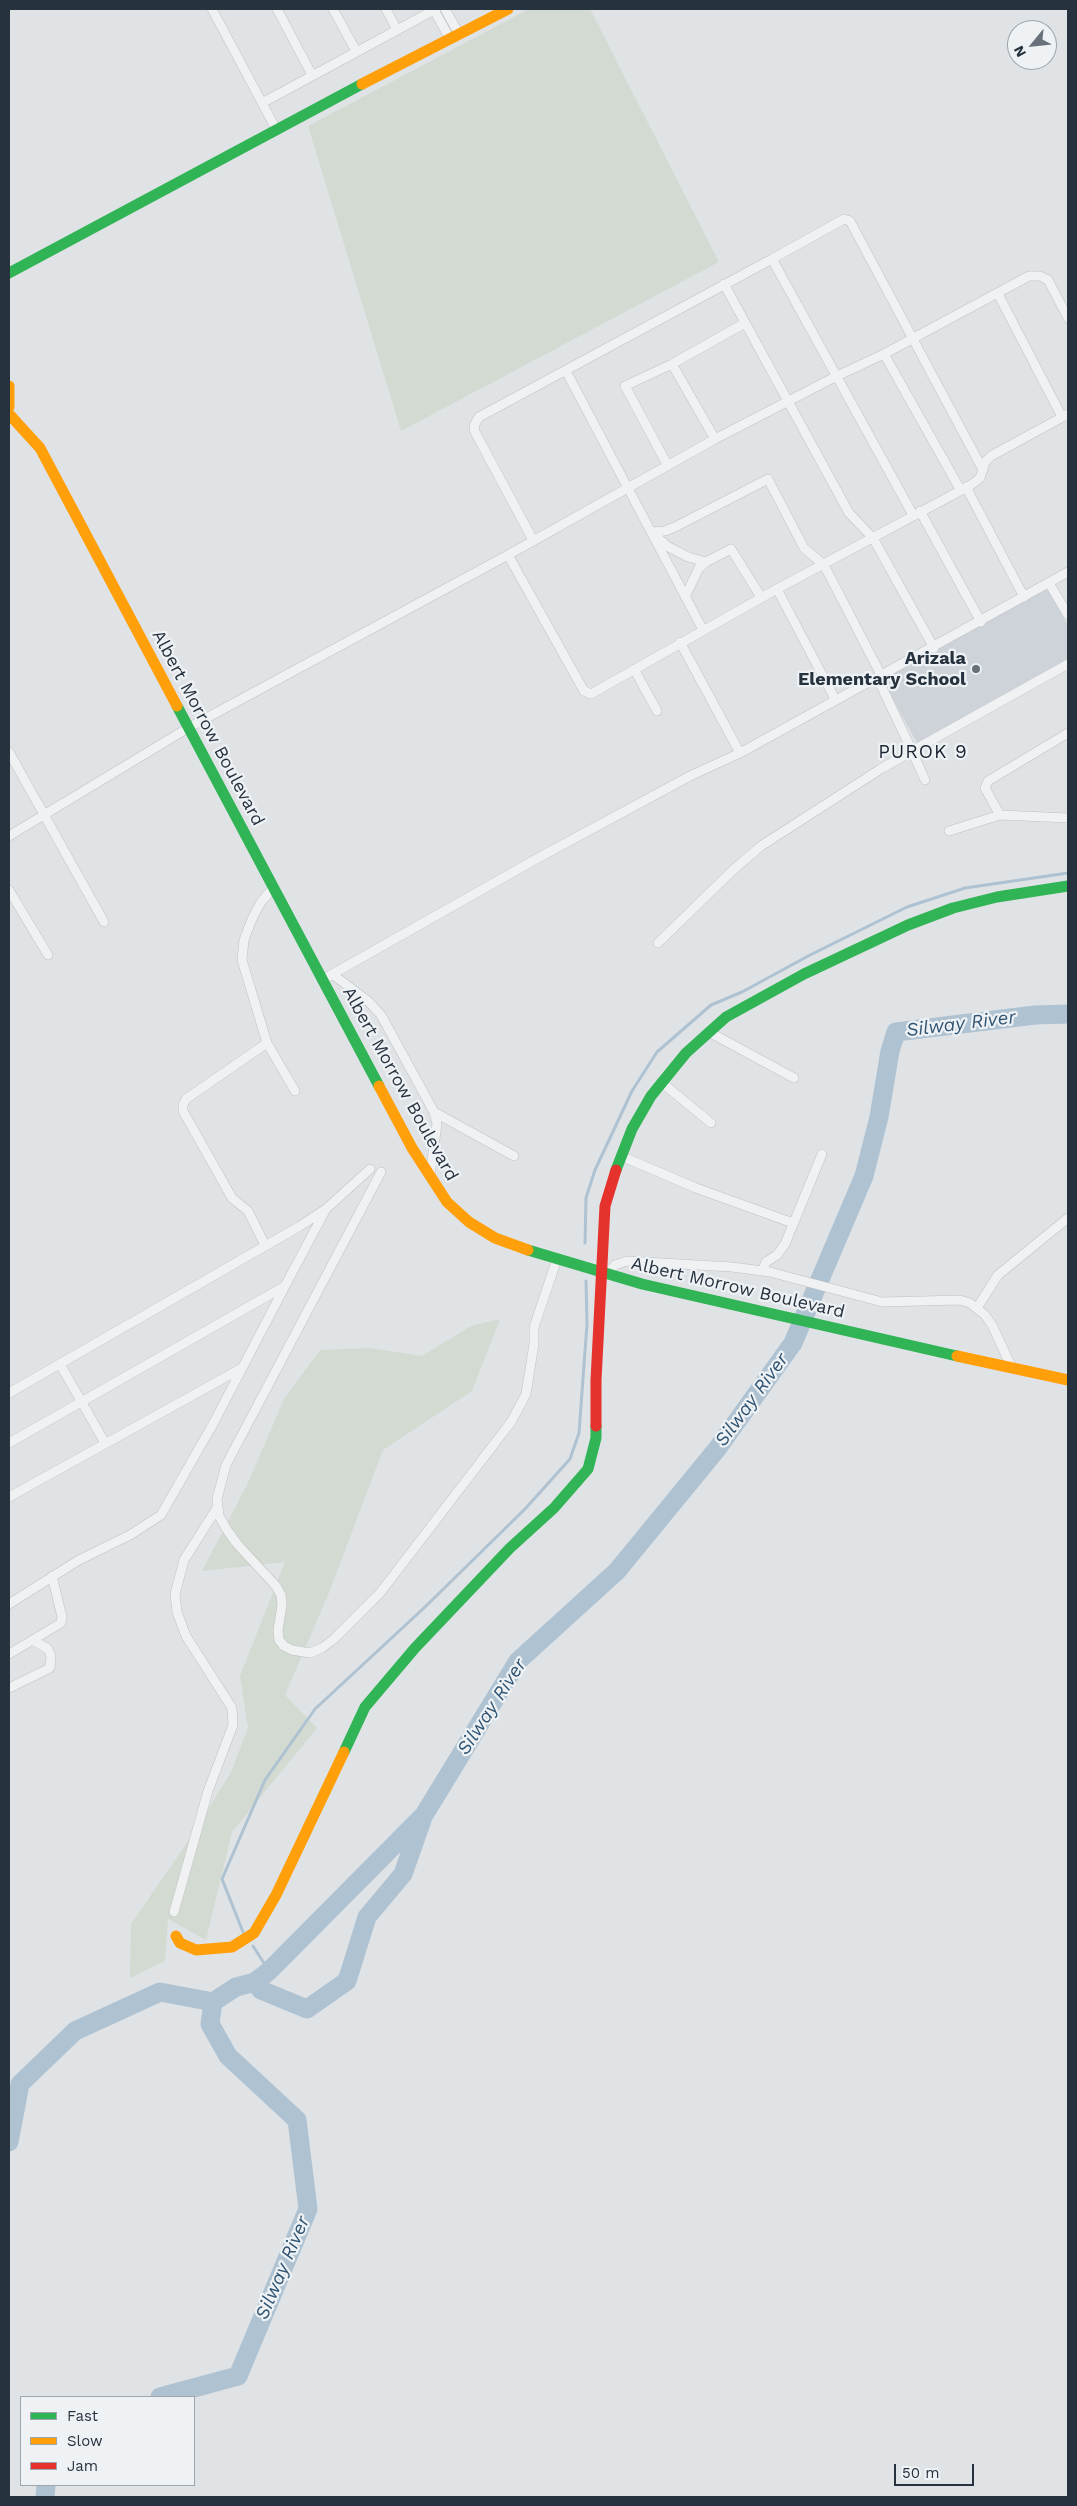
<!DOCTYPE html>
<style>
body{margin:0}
#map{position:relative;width:1077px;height:2506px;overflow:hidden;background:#e0e3e6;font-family:"Work Sans",sans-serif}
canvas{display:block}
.frame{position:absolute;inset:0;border:10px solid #27323f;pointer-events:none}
.legend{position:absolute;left:20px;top:2396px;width:175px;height:90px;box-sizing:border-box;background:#eef2f5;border:1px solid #9ea5ac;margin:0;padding:6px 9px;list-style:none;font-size:15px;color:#27323f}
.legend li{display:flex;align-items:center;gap:10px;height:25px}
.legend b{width:25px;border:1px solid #9ea5ac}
.north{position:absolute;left:1007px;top:20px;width:50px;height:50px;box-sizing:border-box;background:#eef2f5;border:1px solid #9ea5ac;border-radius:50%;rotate:242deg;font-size:14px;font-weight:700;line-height:20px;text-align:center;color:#27323f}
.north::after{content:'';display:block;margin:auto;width:18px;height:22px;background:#687079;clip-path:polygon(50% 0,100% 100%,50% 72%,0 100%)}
.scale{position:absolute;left:894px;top:2464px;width:80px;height:22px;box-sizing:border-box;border:2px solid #27323f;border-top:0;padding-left:6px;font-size:15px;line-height:18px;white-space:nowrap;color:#27323f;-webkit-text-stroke:4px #eef2f5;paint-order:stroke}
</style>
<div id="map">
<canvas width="1077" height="2506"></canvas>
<div class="frame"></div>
<ul class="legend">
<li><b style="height:6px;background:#30b455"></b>Fast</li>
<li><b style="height:6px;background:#ff9f0a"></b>Slow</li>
<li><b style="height:6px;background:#e5322d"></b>Jam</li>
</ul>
<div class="north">N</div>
<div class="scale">50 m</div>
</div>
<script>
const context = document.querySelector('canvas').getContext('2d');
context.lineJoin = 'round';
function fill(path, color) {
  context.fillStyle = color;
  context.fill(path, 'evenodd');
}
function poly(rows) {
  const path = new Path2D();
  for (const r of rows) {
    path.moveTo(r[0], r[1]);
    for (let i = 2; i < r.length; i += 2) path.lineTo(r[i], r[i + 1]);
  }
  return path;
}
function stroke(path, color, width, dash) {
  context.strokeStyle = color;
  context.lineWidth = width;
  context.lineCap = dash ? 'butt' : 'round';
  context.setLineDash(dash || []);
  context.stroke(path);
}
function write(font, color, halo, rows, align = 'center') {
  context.font = font + ' "Work Sans",sans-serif';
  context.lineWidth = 4.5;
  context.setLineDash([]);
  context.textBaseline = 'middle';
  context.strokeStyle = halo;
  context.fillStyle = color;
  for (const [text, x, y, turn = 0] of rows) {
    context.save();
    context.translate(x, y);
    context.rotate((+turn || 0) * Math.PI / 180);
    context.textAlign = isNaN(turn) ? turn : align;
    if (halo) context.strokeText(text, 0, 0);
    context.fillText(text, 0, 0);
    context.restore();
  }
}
fill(poly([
 [1047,588,1068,626,1068,659,918,745,882,679]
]), '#ced3d9');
fill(poly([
 [529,9,590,9,719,262,401,431,308,126],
 [500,1319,472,1391,383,1450,328,1595,285,1695,317,1728,232,1832,206,1940,168,1919,165,1961,130,1978,131,1924,193,1834,231,1772,248,1728,240,1676,285,1562,202,1571,247,1485,284,1399,320,1350,370,1348,422,1356,471,1326]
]), '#d2dad1');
stroke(poly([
 [585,1243,586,1198,595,1170,632,1091,657,1052,711,1005,742,992,810,955,907,907,965,888,1068,873],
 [243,1932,222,1879,265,1780,315,1709,425,1607,525,1509,570,1459,579,1433,587,1324,586,1281],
 [253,1946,269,1971]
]), '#aec2d2', 3);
stroke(poly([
 [255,1982,261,1990,307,2009,347,1981,367,1917,403,1874,422,1820],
 [9,2142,20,2084,75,2031,160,1992,213,2002],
 [160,2397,238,2376,308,2209,297,2120,228,2056,210,2024,213,2002,236,1987,255,1982,269,1971,424,1815,518,1661,617,1571,717,1449,793,1343,864,1176,879,1117,890,1051,896,1032,1035,1015,1068,1014],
 [45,2497,46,2485]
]), '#aec2d2', 19);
const street = poly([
 [212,9,276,129],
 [277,9,312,75],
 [333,9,356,51],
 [386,9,397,30],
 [445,9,459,34],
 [434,10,450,39],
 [262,103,436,9],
 [772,259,844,219,850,221,983,470],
 [724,284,849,513,873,538,934,648],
 [998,294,1062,417],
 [884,354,960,489],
 [566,371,703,630],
 [715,439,672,364,745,323],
 [668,466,625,386,672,364],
 [966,487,1024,597],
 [920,511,981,622],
 [652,532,665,531,675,527,768,479,804,548,824,565,881,675],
 [656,536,667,546,688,557,706,562],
 [533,540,475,432,474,426,479,417,772,259,913,515],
 [508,555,584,691,591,694,777,589,971,485,980,478,985,462,991,456,1068,414],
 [1049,583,1068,615],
 [777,589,835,699],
 [685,597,699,568,706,562,731,549,761,597],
 [680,642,740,753],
 [634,669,657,711],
 [1068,733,988,781,985,788,1000,815,1068,818],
 [9,752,104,922],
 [925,780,912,751,1068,664],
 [949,831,1000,815],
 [9,836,188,728,508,555,715,439,835,377,884,354,1029,276,1040,276,1048,280,1068,318],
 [273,888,261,902,252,919,244,940,242,960,267,1043,295,1091],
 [9,890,48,955],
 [658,943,734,869,761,846,879,770,912,751,877,677],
 [332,974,368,1001,381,1015,434,1112,437,1124,430,1175],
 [322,980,538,858,690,776,740,753,1068,572],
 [709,1032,794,1078],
 [661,1082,711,1123],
 [434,1112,514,1156],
 [621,1156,696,1188,793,1223],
 [381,1172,226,1465,217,1499,219,1516,227,1530,238,1545,276,1586,281,1595,282,1605,278,1630,279,1640,284,1646,292,1650,310,1653,322,1648,334,1639,380,1593,511,1422,526,1394,534,1344,534,1327,557,1259],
 [265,1245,248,1211,232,1198,183,1111,183,1105,186,1099,267,1043],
 [762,1271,766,1262,777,1255,785,1244,822,1154],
 [607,1274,615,1265,627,1261,732,1267,770,1272,882,1302,960,1300,970,1303,985,1315,992,1325,1012,1368],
 [977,1308,998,1275,1068,1218],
 [60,1364,105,1443],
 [9,1393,300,1226,326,1209,370,1169],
 [9,1443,285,1286,326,1209],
 [9,1497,242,1368],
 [9,1604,79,1560,130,1535,161,1515,213,1424,285,1286],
 [9,1654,61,1623,62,1617,52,1576],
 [9,1688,50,1668,51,1656,48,1649,34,1641],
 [174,1912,208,1791,233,1725,232,1708,186,1636,177,1612,175,1594,184,1560,217,1508]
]);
stroke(street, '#bec1c4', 10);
stroke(street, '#f0f1f2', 9);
stroke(poly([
 [9,273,362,84],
 [177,706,379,1086],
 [616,1170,632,1129,651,1096,686,1053,726,1017,804,974,908,925,953,908,997,897,1068,886],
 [528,1250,642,1284,957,1356],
 [344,1752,365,1707,415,1648,510,1548,554,1508,588,1469,596,1438,596,1426]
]), '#30b455', 11);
stroke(poly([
 [362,84,508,9],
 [9,386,9,407],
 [9,414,40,448,177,706],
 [379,1086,412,1148,447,1202,469,1222,495,1238,528,1250],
 [957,1356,1068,1380],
 [176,1936,180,1943,196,1950,232,1947,254,1933,276,1895,344,1752]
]), '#ff9f0a', 11);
stroke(poly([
 [596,1426,596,1380,605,1206,616,1170]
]), '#e5322d', 11);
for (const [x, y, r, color] of [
 [976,669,5,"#687079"]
]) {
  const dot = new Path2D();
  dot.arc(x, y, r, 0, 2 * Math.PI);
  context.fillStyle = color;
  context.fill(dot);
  stroke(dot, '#eef2f5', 2);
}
write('bold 18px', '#27323f', '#eef2f5', [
 ["Arizala",966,659],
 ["Elementary School",966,680]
], 'right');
write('18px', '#27323f', '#eef2f5', [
 ["Albert Morrow Boulevard",208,728,62],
 ["Albert Morrow Boulevard",400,1084,61],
 ["Albert Morrow Boulevard",738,1288,13]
]);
context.letterSpacing = '1px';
write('19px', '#1a2330', '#eef2f5', [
 ["PUROK 9",923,752]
]);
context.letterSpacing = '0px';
write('italic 19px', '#315573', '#eef2f5', [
 ["Silway River",961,1024,-7],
 ["Silway River",752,1400,-54],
 ["Silway River",492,1707,-57],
 ["Silway River",283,2268,-67]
]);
</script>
